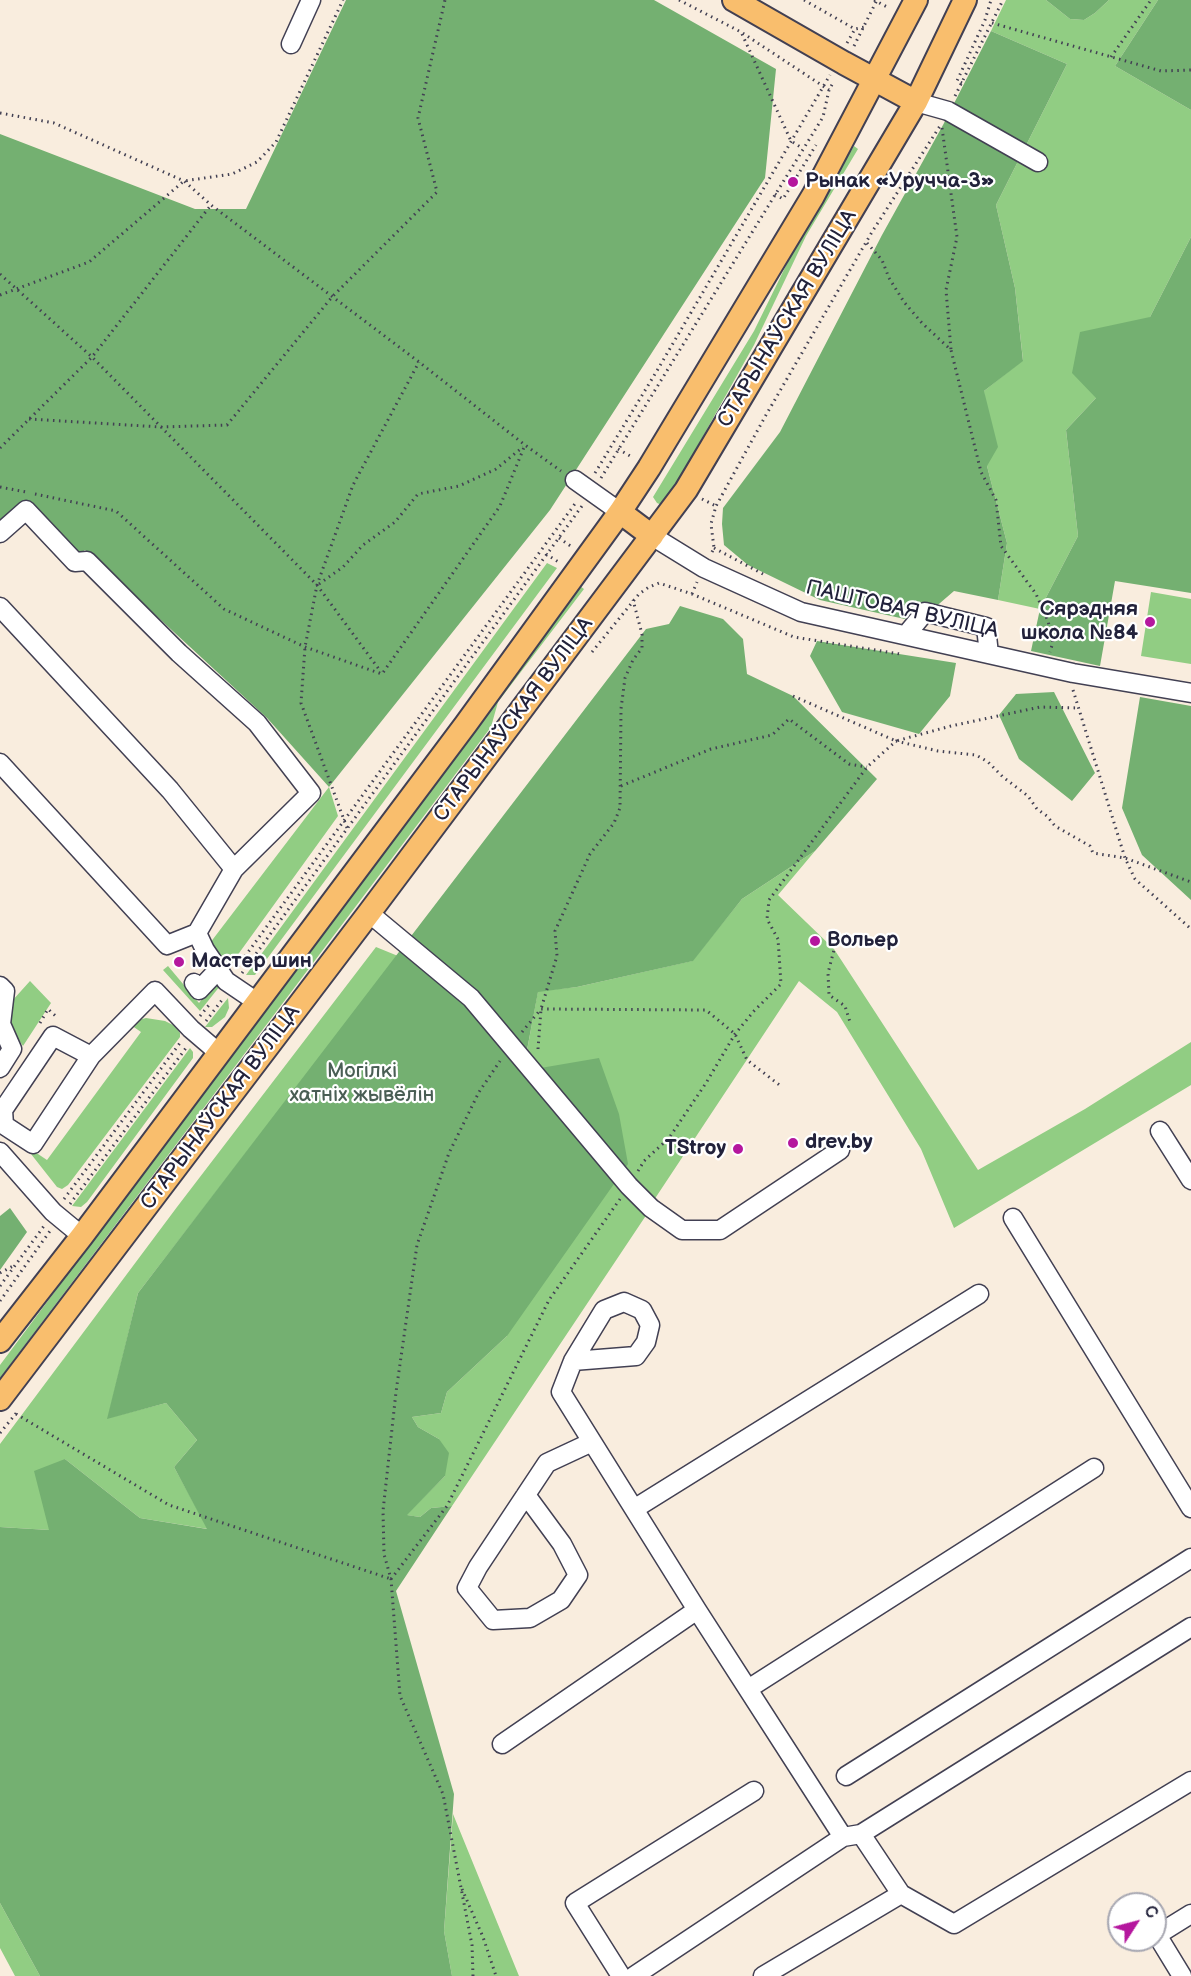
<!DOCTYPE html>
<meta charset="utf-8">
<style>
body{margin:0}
#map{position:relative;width:1191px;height:1976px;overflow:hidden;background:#f9edde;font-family:"Balsamiq Sans",sans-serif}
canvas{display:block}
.north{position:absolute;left:1107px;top:1892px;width:60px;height:60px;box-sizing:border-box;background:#fff;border:2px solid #a7a7b1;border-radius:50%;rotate:54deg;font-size:16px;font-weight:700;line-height:24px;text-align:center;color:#22223b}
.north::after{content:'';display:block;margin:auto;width:21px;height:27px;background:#b5179e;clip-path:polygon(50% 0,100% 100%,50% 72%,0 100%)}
</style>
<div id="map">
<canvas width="1191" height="1976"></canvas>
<div class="north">С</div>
</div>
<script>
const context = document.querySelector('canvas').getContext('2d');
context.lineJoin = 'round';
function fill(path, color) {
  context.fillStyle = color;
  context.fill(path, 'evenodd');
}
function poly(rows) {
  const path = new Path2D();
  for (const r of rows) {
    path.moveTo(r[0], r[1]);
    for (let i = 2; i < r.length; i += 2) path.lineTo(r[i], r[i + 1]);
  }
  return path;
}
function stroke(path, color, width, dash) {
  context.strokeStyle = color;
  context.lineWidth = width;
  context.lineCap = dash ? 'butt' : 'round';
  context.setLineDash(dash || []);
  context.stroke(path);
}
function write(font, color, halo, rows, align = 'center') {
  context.font = font + ' "Balsamiq Sans",sans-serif';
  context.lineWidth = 4.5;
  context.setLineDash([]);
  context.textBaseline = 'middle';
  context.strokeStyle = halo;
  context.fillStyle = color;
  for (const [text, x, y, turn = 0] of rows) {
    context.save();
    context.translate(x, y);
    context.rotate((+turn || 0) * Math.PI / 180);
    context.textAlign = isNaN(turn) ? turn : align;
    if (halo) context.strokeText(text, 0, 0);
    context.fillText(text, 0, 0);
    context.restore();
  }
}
fill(poly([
 [1006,0,1046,0,1070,19,1084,20,1095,13,1109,0,1158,0,1115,66,1191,110,1191,237,1150,317,1096,398,1066,430,1078,536,1040,609,998,600,1007,543,987,466,984,391,1023,360,1015,288,996,205,1067,64,991,31],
 [854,146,858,149,806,236,754,345,664,506,657,503,653,497,754,331,802,233],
 [547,563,557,568,255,975,246,975],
 [577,584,584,589,498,702,491,727,0,1378,0,1365,336,915],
 [1151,592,1191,599,1191,664,1141,656],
 [329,787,338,816,229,967,210,943],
 [815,851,778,895,834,949,978,1170,1085,1109,1191,1042,1191,1085,954,1228,921,1149,837,1012,799,981,656,1197,651,1208,452,1506,431,1508,420,1517,406,1515,445,1476,439,1439,418,1427,412,1417,441,1413,447,1392,507,1336,523,1072,538,991,577,987,692,961,742,899],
 [376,947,398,956,138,1293,108,1418,166,1403,197,1440,174,1467,208,1529,140,1518,65,1459,49,1530,0,1527,0,1444,177,1207],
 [168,966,199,1003,216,981,220,986,200,1011,163,970],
 [30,981,51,1003,23,1046,11,1029,8,1019,12,1001],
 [228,998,229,1008,225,1017,212,1027,205,1027],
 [146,1018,165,1021,175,1026,180,1033,180,1037,68,1185,62,1189,57,1187,31,1154,35,1152,47,1160,141,1032,128,1023],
 [190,1048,193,1052,193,1058,87,1202,81,1207,72,1206],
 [453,1814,519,1976,452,1976,444,1931],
 [0,1903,40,1976,15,1976,0,1948]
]), '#91cd83');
fill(poly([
 [346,0,654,0,776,69,765,178,550,510,329,787,267,718,85,550,78,555,29,502,0,524,0,134,195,209,246,209],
 [1046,0,1109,0,1095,13,1084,20,1070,19],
 [1158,0,1191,0,1191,110,1115,66],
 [991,31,1067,64,996,205,1015,288,1023,361,984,391,998,447,987,466,1007,543,998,600,954,591,918,622,820,600,748,565,724,545,722,524,723,508,780,432,882,235,943,125],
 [1191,237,1191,593,1115,581,1100,666,1031,651,1040,609,1078,536,1066,430,1096,398,1072,373,1080,332,1150,317],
 [680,606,723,619,743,639,747,674,793,696,877,779,815,851,742,899,693,961,577,987,538,992,523,1071,599,1058,619,1114,628,1164,507,1336,447,1392,441,1413,412,1417,418,1427,439,1439,449,1453,445,1476,407,1515,420,1517,431,1508,452,1506,396,1591,454,1794,444,1931,452,1976,40,1976,0,1903,0,1527,49,1530,34,1471,65,1459,140,1518,207,1529,174,1467,197,1440,166,1403,107,1419,138,1293,646,629,669,624],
 [817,641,956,663,950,696,919,734,842,712,810,656],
 [1054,692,1095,773,1072,801,1019,759,999,715,1016,694],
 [1140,697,1191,706,1191,900,1142,855,1122,808],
 [10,1208,27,1232,0,1270,0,1216]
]), '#74b071');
const minor = poly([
 [291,44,311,0],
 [916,102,948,111,1038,162],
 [575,480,620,512],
 [0,533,26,510,75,562,87,561,179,653,257,723,311,793,234,869,197,933,167,945,0,763],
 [652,536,704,568,801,612,1073,673,1191,693],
 [0,607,170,790,234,869],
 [906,635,925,612,986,627,989,654],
 [369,913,471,998,629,1186,651,1208,682,1230,720,1230,840,1150],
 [197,933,205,950,226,981,257,1002],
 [194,983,199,990,218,970],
 [0,986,5,991,1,1024,12,1049,0,1068],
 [91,1056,53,1036,3,1110,4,1125,33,1144,91,1056,155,991,191,1029,219,1053],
 [1160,1131,1191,1180],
 [0,1152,53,1212,82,1236],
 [1013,1218,1191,1508],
 [573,1361,636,1356,646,1342,650,1325,642,1310,624,1302,604,1310,573,1361,561,1392,697,1610,843,1837],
 [526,1495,562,1544,578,1575,561,1600,530,1618,493,1620,467,1588,478,1567,547,1463,592,1442],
 [634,1509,979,1294],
 [748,1689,1094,1468],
 [502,1744,697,1610],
 [846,1776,1191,1558],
 [901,1894,954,1924,1191,1781],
 [621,1976,575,1903,754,1791],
 [634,1976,843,1837,861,1834,1191,1627],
 [763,1976,901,1894,861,1834],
 [1182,1976,1157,1935,1191,1914]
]);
const major = poly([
 [734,0,844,63,916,102],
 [620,512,652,536],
 [0,1341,82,1236,466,724,620,512,649,468,813,196,916,0],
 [0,1399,369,913,686,490,916,102,965,0]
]);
stroke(minor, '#424053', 21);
stroke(major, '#424053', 26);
stroke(poly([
 [679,0,741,32,829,90],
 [804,0,855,29,865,27],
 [874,0,889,8],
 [992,23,1161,71,1191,70],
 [742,34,791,141,802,148],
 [847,43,855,29],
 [854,46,877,0],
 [1111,57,1151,0],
 [962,83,957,81,985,20,991,0],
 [955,96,1003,0],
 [0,113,54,123,184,181,211,205,419,362,525,445,561,471],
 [942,128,957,237,946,290,951,350],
 [775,194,783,199,816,145],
 [867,243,882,260,889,278,904,302,922,323,951,350,981,472,996,500,1001,546,1036,594,1048,621,1053,642,1050,652],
 [0,274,92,357,317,585,381,672],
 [0,295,89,262,184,181,232,174,257,162,276,142,343,0],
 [29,419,161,427,227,425,332,297,437,192,418,118,445,0],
 [0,448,92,357,211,205],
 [618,449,632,457],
 [595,473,658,369,830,75],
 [601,478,823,117,829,90,834,81],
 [0,487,26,492],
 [35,494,116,511,224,609,305,647,382,674,500,506,525,445],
 [702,499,716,506],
 [559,538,572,547],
 [714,548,763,574],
 [712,552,714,548,711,524,716,506,766,415,872,232,940,126],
 [546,554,560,563],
 [319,584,343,567,363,545,395,522,418,494,459,486,496,469,523,447],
 [692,594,697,582],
 [592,652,639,594,649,587,659,583,692,594,794,637,900,654],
 [1073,690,1125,858,1135,879,1191,929],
 [793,696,896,741,951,726,1040,707,1079,708],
 [621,786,711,749,772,735,789,719,849,764,867,767],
 [347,828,301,703,305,647,317,585,353,485,419,362],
 [828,934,834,950,828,973,829,995,845,1006,850,1022],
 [238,966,577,501],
 [242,973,582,506],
 [200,1016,209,1005],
 [206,1021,222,1000],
 [40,1023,48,1009,58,1018],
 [522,1032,541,1009,706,1010,735,1034,747,1060,782,1087],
 [538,1049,541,1009,557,956,555,931,590,854,614,823,620,808,621,709,625,678,633,660,642,648,642,634,633,600],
 [638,1171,644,1161,669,1138,706,1083,735,1034,754,1011,781,984,778,939,767,919,769,900,867,767,896,741,938,751,976,755,988,762,1003,777,1028,796,1037,809,1047,816,1055,826,1090,846,1093,853,1125,858,1191,882],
 [64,1199,180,1043],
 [70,1204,186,1048],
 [0,1273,15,1265],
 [0,1286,44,1226],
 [0,1301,50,1231],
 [16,1414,169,1505,391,1579],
 [0,1433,18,1411],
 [391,1579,447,1506,549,1300,620,1199],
 [462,1889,483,1937,496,1976],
 [473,1976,472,1945,443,1794,400,1696,391,1579,384,1554,383,1511,396,1392,417,1245,449,1153,479,1092,500,1061]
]), '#424053', 3, [1.5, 4.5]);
stroke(minor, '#fff', 18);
stroke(major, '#f9be6d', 22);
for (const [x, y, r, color] of [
 [793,182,6,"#b5179e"],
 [1150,622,6,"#b5179e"],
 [815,941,6,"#b5179e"],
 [179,962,6,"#b5179e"],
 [793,1143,6,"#b5179e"],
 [738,1149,6,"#b5179e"]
]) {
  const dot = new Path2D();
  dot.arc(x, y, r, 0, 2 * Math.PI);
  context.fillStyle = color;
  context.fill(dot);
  stroke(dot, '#fff', 2);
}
write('bold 21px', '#22223b', '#fff', [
 ["Рынак «Уручча-3»",805,182],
 ["Сярэдняя",1138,610,"right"],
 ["школа №84",1138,634,"right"],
 ["Вольер",827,941],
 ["Мастер шин",191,962],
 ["drev.by",805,1143],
 ["TStroy",726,1149,"right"]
], 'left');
write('21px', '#22223b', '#fff', [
 ["СТАРЫНАЎСКАЯ ВУЛІЦА",788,319,-59],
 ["ПАШТОВАЯ ВУЛІЦА",902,610,13],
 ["СТАРЫНАЎСКАЯ ВУЛІЦА",514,720,-53],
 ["СТАРЫНАЎСКАЯ ВУЛІЦА",221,1108,-53]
]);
write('21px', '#495e54', '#fff', [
 ["Могілкі",362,1072],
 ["хатніх жывёлін",362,1096]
]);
</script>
